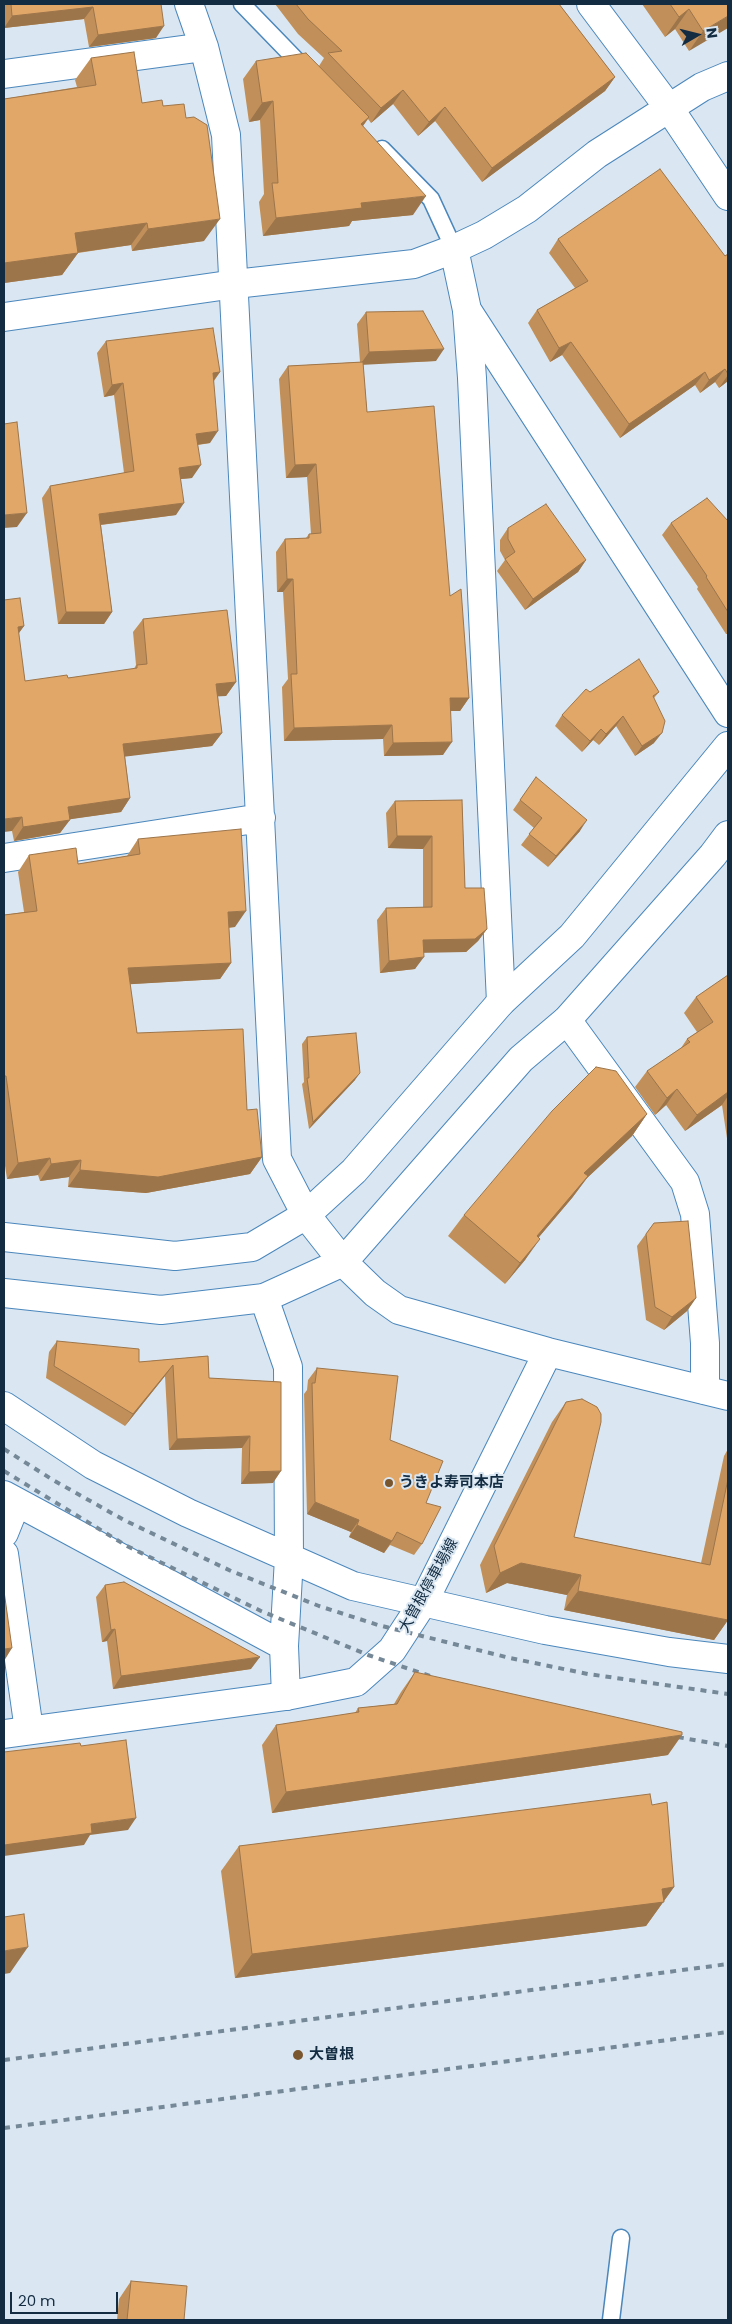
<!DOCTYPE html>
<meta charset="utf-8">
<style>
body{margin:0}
#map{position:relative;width:732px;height:2324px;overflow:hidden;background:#dae7f2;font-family:Poppins,sans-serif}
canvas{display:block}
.frame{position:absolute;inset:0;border:5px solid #132c42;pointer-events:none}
.north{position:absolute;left:672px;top:10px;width:50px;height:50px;-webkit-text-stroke:4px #dae7f2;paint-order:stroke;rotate:82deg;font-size:14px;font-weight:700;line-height:20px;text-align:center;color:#132c42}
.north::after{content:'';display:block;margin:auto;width:18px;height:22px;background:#132c42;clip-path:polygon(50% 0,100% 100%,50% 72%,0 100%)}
.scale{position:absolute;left:10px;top:2292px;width:108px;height:22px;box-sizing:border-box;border:2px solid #132c42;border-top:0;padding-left:6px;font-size:15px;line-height:18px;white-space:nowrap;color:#132c42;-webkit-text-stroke:4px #dae7f2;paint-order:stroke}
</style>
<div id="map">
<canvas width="732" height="2324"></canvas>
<div class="frame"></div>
<div class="north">N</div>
<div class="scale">20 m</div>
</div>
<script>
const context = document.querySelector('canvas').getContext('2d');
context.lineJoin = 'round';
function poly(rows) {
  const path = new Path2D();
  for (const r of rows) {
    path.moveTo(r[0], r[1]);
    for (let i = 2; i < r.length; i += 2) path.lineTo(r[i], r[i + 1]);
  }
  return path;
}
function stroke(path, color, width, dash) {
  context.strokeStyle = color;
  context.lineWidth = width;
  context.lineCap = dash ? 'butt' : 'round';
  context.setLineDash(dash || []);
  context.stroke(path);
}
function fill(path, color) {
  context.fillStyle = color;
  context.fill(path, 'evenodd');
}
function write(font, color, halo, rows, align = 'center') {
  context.font = font + ' Poppins,"Noto Sans JP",sans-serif';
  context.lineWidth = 4;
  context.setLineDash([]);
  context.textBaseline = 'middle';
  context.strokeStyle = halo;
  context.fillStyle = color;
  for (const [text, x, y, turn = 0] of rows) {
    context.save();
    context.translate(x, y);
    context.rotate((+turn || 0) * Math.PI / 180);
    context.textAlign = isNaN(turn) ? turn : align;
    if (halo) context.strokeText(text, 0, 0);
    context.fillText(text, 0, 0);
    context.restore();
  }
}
const lane = poly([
 [242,4,306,70],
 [382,149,431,199,454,249],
 [611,2320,621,2238]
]);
const street = poly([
 [189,4,204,47,226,135,277,1159,306,1215],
 [4,74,204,47],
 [454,249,484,235,527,209,597,154,702,87,728,76],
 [467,310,472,378,501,1002],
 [4,858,261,818],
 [567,1020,685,1182,695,1214,705,1343,705,1390],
 [264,1298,288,1367,289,1558,284,1646,286,1696],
 [4,1406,93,1465,188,1513,353,1586,545,1630,669,1652,728,1659],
 [4,1495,284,1646],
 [4,1533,16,1503],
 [4,1554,29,1730]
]);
const secondary = poly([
 [591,4,669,108,728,196],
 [4,317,235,284,414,264,454,249,467,310,728,713],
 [306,1215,343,1262,375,1293,399,1310,548,1352,728,1396],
 [4,1237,175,1256,252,1247,306,1215,354,1171,501,1002,572,936,728,746],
 [4,1293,161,1310,264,1298,343,1262,521,1059,567,1020,713,855,728,835],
 [4,1734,286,1696,356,1682,392,1650,424,1601,548,1352]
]);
stroke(lane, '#4b87bc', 19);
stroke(street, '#4b87bc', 30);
stroke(secondary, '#4b87bc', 30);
stroke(lane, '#fff', 16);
stroke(street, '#fff', 28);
stroke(secondary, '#fff', 28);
stroke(poly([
 [4,1449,53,1480,124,1520,231,1571,319,1606,378,1625,510,1658,588,1674,728,1694],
 [4,1471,127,1546,261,1611,368,1655,433,1677],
 [666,1735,728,1746],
 [4,2060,728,1964],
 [4,2128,728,2032]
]), '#758898', 4, [6, 6]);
fill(poly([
 [4,4,161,4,156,38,89,47,84,19,4,28],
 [275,4,559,4,615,77,605,91,482,182,435,121,418,136,393,104,371,123,368,119,363,126,413,215,352,221,349,226,263,236,259,202,264,194,260,120,249,122,243,79,256,61,319,66,324,58,298,34],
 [642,4,728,4,689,51,675,29,665,37],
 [91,58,142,103,163,106,204,241,132,251,131,245,78,253,62,275,4,283,4,99,77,87,75,80],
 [558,239,725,256,728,254,728,381,719,388,715,382,700,393,695,385,620,438,562,355,550,362,528,323,537,310,575,288,549,253],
 [366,312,436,361,363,364,367,412,450,596,469,698,460,711,451,711,443,755,384,756,383,739,284,741,282,687,288,679,283,592,277,592,276,552,285,539,306,538,309,534,311,534,307,477,286,478,279,379,288,366,360,362,357,324],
 [106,341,220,372,214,381,210,443,198,445,192,478,181,479,176,515,101,525,112,612,104,624,58,624,42,498,50,486,124,473,114,395,104,397,97,353],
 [728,521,728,634,726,634,697,589,698,587,662,535,671,523],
 [508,528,586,560,578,572,525,610,497,571,505,560,500,551,500,540],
 [4,600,24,626,18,634,25,681,68,678,134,669,136,665,133,632,143,619,236,682,226,696,218,696,222,733,212,746,125,756,130,798,121,812,70,819,60,833,14,841,12,831],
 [590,692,659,692,654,698,654,743,635,756,616,726,599,745,593,740,582,752,555,726,562,715],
 [536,777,580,831,548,867,521,845,534,828,513,810],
 [462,800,465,888,487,929,478,941,466,952,424,952,415,969,380,973,377,920,386,908,423,907,423,849,388,848,386,813,395,801],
 [138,839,235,927,229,928,231,963,220,979,130,984,137,1033,247,1110,262,1157,250,1174,146,1193,68,1187,69,1177,40,1181,38,1175,7,1179,4,1159,4,915,24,912,18,872,29,855,78,864,127,856],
 [728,975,728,1145,722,1105,685,1131,666,1105,655,1115,635,1087,647,1071,681,1048,687,1039,697,1032,684,1013,696,997],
 [307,1037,355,1080,309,1129,302,1084,304,1082,302,1044],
 [647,1114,632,1136,587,1178,572,1198,539,1237,525,1260,505,1284,448,1236,464,1215],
 [654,1223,696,1298,687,1311,664,1330,646,1320,637,1246],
 [57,1341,139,1362,208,1356,209,1378,281,1382,273,1483,241,1484,242,1448,169,1450,165,1376,125,1426,46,1378,49,1352],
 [317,1368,390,1440,426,1503,422,1544,414,1555,390,1545,384,1553,349,1537,351,1532,307,1514,304,1394,307,1390,308,1380],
 [566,1402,574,1537,701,1563,724,1456,728,1449,728,1620,714,1640,564,1610,567,1595,507,1583,486,1593,480,1565,552,1422],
 [105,1585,251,1669,113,1689,107,1641,102,1642,96,1597],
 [415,1672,668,1755,272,1813,262,1745,276,1725,355,1713,358,1708,394,1704,401,1692],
 [652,1805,674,1887,646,1926,235,1978,221,1871,239,1846],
 [131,2281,184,2320,117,2320,119,2299]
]), '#c1905a');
fill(poly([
 [93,7,84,19,4,28,12,16],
 [689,9,675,29,665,37,679,17],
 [728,16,728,28,689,51,703,31],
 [164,26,156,38,89,47,98,35],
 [615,77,605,91,482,182,492,168],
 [403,90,393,104,371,123,381,108],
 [273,101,260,120,249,122,262,103],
 [445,107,435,121,418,136,429,122],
 [369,117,356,136,361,124],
 [426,196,413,215,352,221,349,226,263,236,276,218,361,203],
 [220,219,204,241,132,251,148,229],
 [147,223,131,245,60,255,75,233],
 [78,253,62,275,4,283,4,263],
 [571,342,562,355,550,362,559,348],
 [444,349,436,361,360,365,369,352],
 [725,369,715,382,700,393,709,380],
 [220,372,211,384,213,373],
 [705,372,695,385,620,438,629,424],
 [728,375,728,381,719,388],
 [123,383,114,395,104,397,112,385],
 [218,431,210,443,187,446,196,434],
 [316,464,307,477,286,478,295,465],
 [201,465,192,478,171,480,179,468],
 [184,503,176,515,91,526,99,514],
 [27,513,17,527,4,528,4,515],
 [586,560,578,572,525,610,533,599],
 [287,579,293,579,283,592,277,592],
 [66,612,112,612,104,624,58,624],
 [24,626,14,640,18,627],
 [236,682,226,696,206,697,216,684],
 [450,698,469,698,460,711,441,711],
 [623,716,616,726,599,745,606,734],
 [392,725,383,739,284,741,294,728],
 [601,729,593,740,582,752,590,741],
 [222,733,212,746,114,758,123,744],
 [662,733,654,743,635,756,642,746],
 [452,742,443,755,384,756,393,743],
 [130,798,121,812,58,821,68,807],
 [22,817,12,831,4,832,4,819],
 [70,820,60,833,14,841,23,827],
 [587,820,580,831,548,867,556,856],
 [397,836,432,836,423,849,388,848],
 [246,911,235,927,216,928,228,912],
 [487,929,478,941,466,952,415,953,423,940],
 [424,957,415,969,380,973,389,961],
 [231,963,220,979,117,985,128,968],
 [360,1073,355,1080,309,1129,313,1122],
 [677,1089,666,1105,655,1115,667,1098],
 [728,1092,728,1096,722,1105,685,1131,697,1115],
 [647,1114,632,1136,587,1178,572,1198,522,1257,584,1173],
 [262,1157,250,1174,146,1193,68,1187,80,1170],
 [50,1158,38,1175,7,1179,18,1163],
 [81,1160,69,1177,40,1181,51,1164],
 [540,1239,525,1260,505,1284,520,1263],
 [696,1298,687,1311,664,1330,672,1317],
 [173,1365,165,1376,125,1426,133,1414],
 [250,1436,242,1448,169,1450,177,1439],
 [281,1471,273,1483,241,1484,249,1472],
 [315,1502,359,1520,351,1532,307,1514],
 [357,1525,392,1541,384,1553,349,1537],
 [521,1563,581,1575,567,1595,507,1583,486,1593,500,1573],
 [578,1591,728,1620,714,1640,564,1610],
 [115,1629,107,1641,102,1642,111,1630],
 [12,1648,4,1661,4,1649],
 [260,1657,251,1669,113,1689,121,1676],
 [682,1735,668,1755,272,1813,286,1792],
 [136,1818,128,1830,90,1835,84,1845,4,1856,4,1845,91,1824],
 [674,1887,646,1926,235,1978,252,1954],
 [28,1947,10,1973,4,1974,4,1951]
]), '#9d754a');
const building = poly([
 [11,4,161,4,164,26,98,35,93,7,12,16,11,4],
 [296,4,559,4,615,77,492,168,445,107,429,122,403,90,381,108,328,53,342,51,308,19,296,4],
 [670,4,728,4,728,16,703,31,689,9,679,17,670,4],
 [134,52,142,103,162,100,163,106,184,104,186,118,194,117,207,125,220,219,148,229,147,223,75,233,78,253,4,263,4,99,96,85,91,58,134,52],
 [306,53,369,117,361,124,426,196,361,203,362,208,276,218,272,183,278,183,273,101,262,103,256,61,306,53],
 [660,169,725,256,728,254,728,374,725,369,709,380,705,372,629,424,571,342,559,348,537,310,588,281,558,239,660,169],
 [423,311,444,349,369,352,366,312,423,311],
 [213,328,220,372,213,373,218,431,196,434,201,465,179,468,184,503,99,514,112,612,66,612,50,486,134,471,123,383,112,385,106,341,213,328],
 [363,362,367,412,434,406,450,596,461,589,469,698,450,698,452,742,393,743,392,725,294,728,291,674,297,674,293,579,287,579,285,539,309,538,309,534,321,533,316,464,295,465,288,366,363,362],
 [17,422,27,513,4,515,4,424,17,422],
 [707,498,728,521,728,612,706,577,707,576,671,523,707,498],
 [546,504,586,560,533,599,505,559,515,552,508,539,508,528,546,504],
 [20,598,24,626,18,627,25,681,67,675,68,678,137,668,137,665,147,664,143,619,227,610,236,682,216,684,222,733,123,744,130,798,68,807,70,820,23,827,22,817,4,819,4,600,20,598],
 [639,659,659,692,653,696,665,721,662,733,642,746,623,716,606,734,601,729,590,741,562,715,586,689,590,692,639,659],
 [536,777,587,820,556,856,529,834,542,818,520,800,536,777],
 [462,800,465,888,484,888,487,929,475,939,423,940,424,957,389,961,386,908,432,907,432,836,397,836,395,801,462,800],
 [241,829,246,911,228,912,231,963,128,968,137,1033,243,1029,247,1110,257,1109,262,1157,158,1177,80,1170,81,1160,51,1164,50,1158,18,1163,6,1076,4,1076,4,915,37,911,29,855,76,848,78,864,140,854,138,839,241,829],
 [728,975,728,1092,697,1115,677,1089,667,1098,647,1071,690,1042,687,1039,713,1022,696,997,728,975],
 [356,1033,360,1073,313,1122,307,1078,309,1078,307,1037,356,1033],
 [596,1067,616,1071,647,1114,584,1173,588,1176,537,1236,540,1239,520,1263,464,1215,552,1111,596,1067],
 [688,1221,696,1298,672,1317,655,1307,646,1234,654,1223,688,1221],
 [57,1341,139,1349,139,1362,208,1356,209,1378,281,1382,281,1471,249,1472,250,1436,177,1439,173,1365,133,1414,54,1366,57,1341],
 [317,1368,398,1376,390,1440,443,1461,426,1503,441,1507,422,1544,397,1532,392,1541,357,1525,359,1520,315,1502,312,1383,315,1383,317,1368],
 [582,1399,597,1407,601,1414,601,1422,574,1537,710,1565,728,1479,728,1620,578,1591,581,1575,521,1563,500,1573,494,1546,566,1402,582,1399],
 [124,1582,260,1657,121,1676,115,1629,111,1630,105,1585,124,1582],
 [4,1591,12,1648,4,1649,4,1591],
 [415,1672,682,1732,682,1735,286,1792,276,1725,359,1712,358,1708,397,1704,415,1672],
 [126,1740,136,1818,91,1824,92,1833,4,1845,4,1752,80,1743,81,1746,126,1740],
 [650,1794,652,1805,667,1802,674,1887,662,1889,664,1902,252,1954,239,1846,650,1794],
 [24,1914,28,1947,4,1951,4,1917,24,1914],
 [131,2281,187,2286,184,2320,127,2320,131,2281]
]);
fill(building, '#e0a769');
stroke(building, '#9d754a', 1);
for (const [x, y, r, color] of [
 [389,1483,5,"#7a562f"],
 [298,2055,6,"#7a562f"]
]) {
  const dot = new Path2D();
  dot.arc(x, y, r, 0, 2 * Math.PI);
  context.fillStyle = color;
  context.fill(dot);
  stroke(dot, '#dae7f2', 2);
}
write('bold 15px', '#132c42', '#dae7f2', [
 ["うきよ寿司本店",399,1483],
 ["大曽根",309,2055]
], 'left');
write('15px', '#132c42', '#dae7f2', [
 ["大曽根停車場線",429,1586,-61]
]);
</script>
